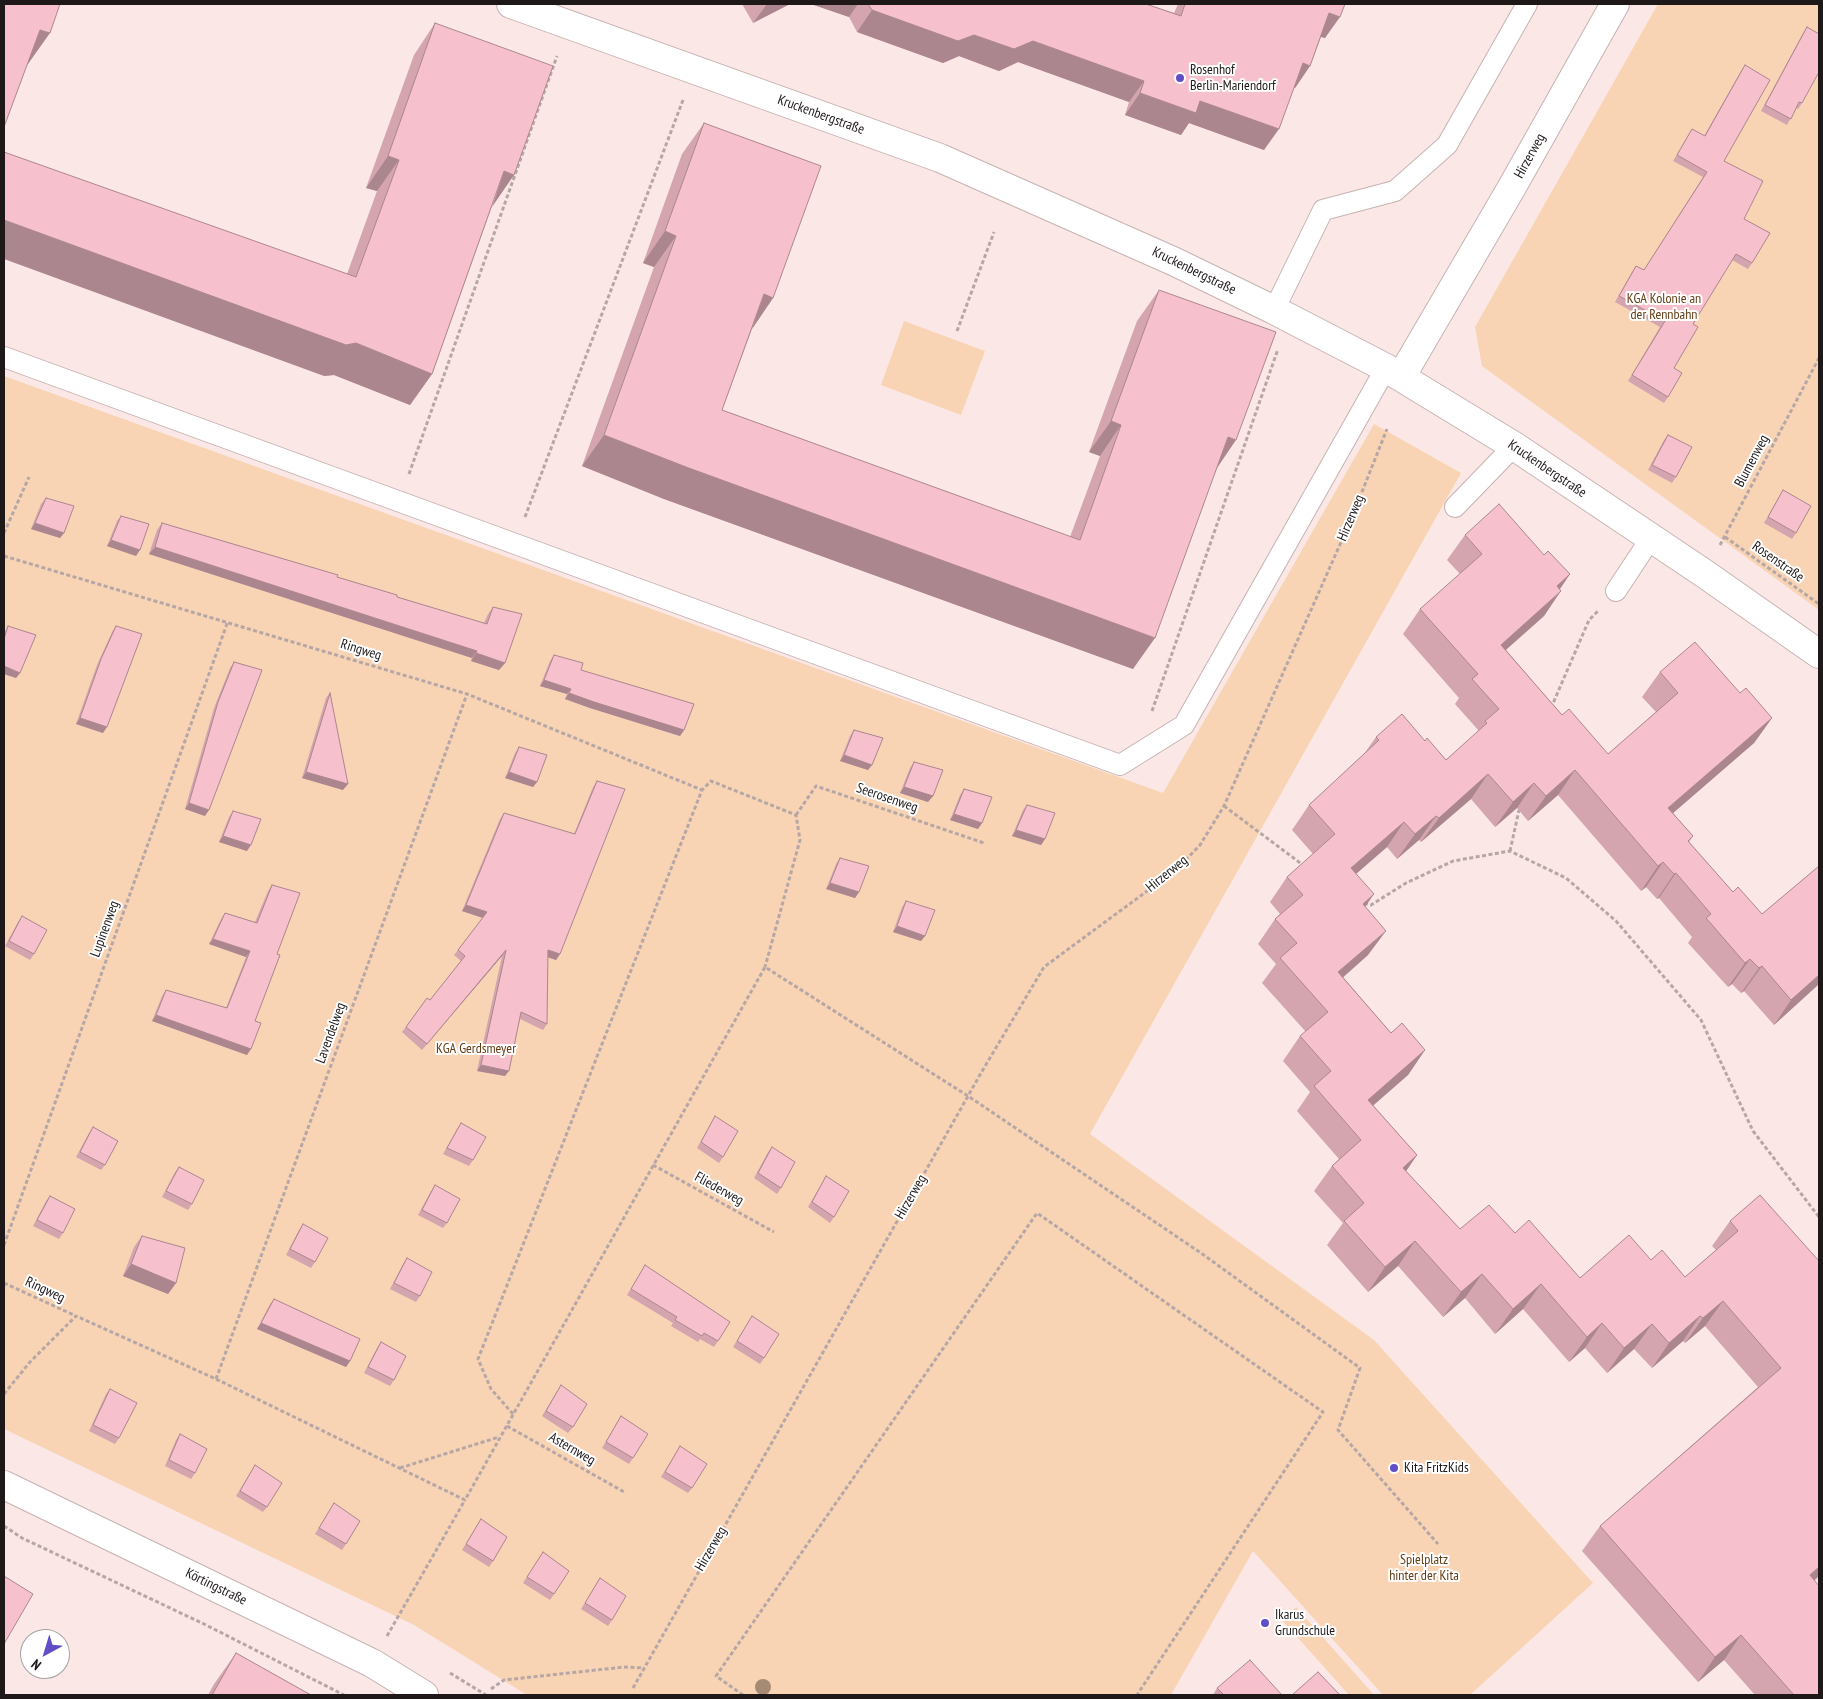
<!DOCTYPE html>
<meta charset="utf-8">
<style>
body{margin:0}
#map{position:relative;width:1823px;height:1699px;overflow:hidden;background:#fbe8e6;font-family:"PT Sans Narrow",sans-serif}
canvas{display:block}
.frame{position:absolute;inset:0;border:5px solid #1f1818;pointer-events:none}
.north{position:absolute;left:20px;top:1629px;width:50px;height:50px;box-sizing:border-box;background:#fff;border:1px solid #a5a3a3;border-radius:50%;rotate:219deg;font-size:14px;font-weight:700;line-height:20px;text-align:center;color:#1f1818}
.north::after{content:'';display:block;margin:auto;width:18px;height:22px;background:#614dc6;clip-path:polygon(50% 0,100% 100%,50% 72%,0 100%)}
</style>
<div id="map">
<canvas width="1823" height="1699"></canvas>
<div class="frame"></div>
<div class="north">N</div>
</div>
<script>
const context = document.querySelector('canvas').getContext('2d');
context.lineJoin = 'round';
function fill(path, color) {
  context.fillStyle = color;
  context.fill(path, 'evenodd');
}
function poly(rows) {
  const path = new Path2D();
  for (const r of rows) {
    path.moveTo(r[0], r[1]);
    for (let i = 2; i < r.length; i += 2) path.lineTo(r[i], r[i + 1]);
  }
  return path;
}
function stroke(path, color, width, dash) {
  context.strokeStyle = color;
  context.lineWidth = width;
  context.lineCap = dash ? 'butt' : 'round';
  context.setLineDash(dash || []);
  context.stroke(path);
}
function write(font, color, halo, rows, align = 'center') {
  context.font = font + ' "PT Sans Narrow",sans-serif';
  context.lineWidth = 4;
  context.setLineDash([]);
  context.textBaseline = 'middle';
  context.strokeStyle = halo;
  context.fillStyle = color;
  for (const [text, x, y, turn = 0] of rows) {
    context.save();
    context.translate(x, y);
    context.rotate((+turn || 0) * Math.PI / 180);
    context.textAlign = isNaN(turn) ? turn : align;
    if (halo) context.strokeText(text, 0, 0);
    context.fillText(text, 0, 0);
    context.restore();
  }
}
fill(poly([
 [1658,4,1819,4,1819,610,1482,366,1475,327],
 [904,321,985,351,961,415,881,385],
 [4,376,1163,793,1374,424,1461,473,1090,1134,1374,1340,1593,1583,1470,1695,1383,1695,1253,1551,1171,1695,527,1695,414,1625,4,1429],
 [1296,1607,1374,1695,1349,1695,1282,1620]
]), '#f8d4b4');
const lane = poly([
 [1274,310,1323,210,1395,191,1447,145,1527,4],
 [4,357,1120,765,1184,725,1386,368],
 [1455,507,1514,446],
 [1616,591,1651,538]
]);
const street = poly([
 [511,4,940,158,1173,261,1274,310,1386,368,1514,446,1705,574,1819,654],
 [1401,377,1512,187,1615,4],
 [4,1485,372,1663,424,1695]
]);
stroke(lane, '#c6b3b2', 22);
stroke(street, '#c6b3b2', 30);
stroke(poly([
 [957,331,994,232],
 [409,474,557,56],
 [525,517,683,100],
 [4,533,29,477],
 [1725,537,1819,604],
 [1720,545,1819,358],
 [4,556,467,694,702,790],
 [1551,708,1589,620,1598,611],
 [1152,711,1278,349],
 [1224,806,1303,865],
 [796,815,816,786,984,843],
 [1510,851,1519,810],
 [1364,903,1371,905,1406,883,1453,861,1510,851,1566,878,1616,921,1701,1020,1753,1131,1819,1217],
 [653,1165,774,1232],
 [4,1245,228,621],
 [4,1283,76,1316],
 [216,1379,467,694],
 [4,1394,30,1362,76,1316,216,1379,465,1500,765,967,968,1096,1201,1253,1360,1368,1338,1430,1438,1544],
 [513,1414,491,1389,478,1359,702,790,711,781,796,815,800,840,765,967],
 [507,1426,626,1493],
 [400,1468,499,1437],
 [4,1526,22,1538,204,1624,344,1695],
 [387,1636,465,1500],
 [450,1673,486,1695],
 [633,1688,981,1073,1044,967,1177,869,1200,845,1224,806,1350,522,1387,429],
 [491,1689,504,1680,624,1667,644,1668],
 [743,1695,716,1676,1037,1213,1323,1412,1137,1695]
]), '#b6a7a6', 3, [4, 2.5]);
stroke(lane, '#fff', 20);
stroke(street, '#fff', 28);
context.fillStyle = '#a78a74';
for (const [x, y] of [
 [763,1687]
]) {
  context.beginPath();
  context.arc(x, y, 8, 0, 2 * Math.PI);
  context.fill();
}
fill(poly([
 [742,4,790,4,753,23],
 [811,4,1146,4,1174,13,1178,4,1345,4,1325,38,1321,37,1310,66,1295,88,1294,87,1264,150,1189,123,1181,135,1125,115,1129,102,1018,62,999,71,959,56,943,63,857,32,849,17],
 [435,23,492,206,432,374,410,405,334,375,324,376,347,274,377,191,366,188,414,55],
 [1807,27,1802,103,1798,109,1796,108,1787,125,1761,111,1803,33],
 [1745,65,1724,161,1744,219,1752,263,1748,269,1732,260,1693,324,1674,368,1668,397,1664,403,1628,381,1660,327,1615,302,1632,272,1636,266,1644,270,1703,177,1673,161,1692,129,1704,136,1741,71],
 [704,123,773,298,752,329,722,410,1070,537,1100,456,1089,452,1137,321,1159,290,1217,468,1133,669,664,499,582,466,654,267,643,263,682,154],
 [1668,435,1676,477,1672,483,1648,470,1664,440],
 [1783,490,1796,533,1792,539,1764,523],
 [46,498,64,533,60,538,31,529,41,504],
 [121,516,136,556,107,546,117,521],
 [162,523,337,577,397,597,484,623,488,614,493,607,505,663,499,670,471,661,472,658,149,554,157,530],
 [1465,535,1544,555,1570,574,1560,589,1544,616,1506,650,1562,715,1608,754,1656,712,1642,697,1660,672,1740,693,1772,718,1754,743,1673,813,1693,836,1689,842,1733,892,1762,914,1819,866,1819,984,1774,1025,1744,991,1741,993,1732,984,1728,987,1688,943,1692,937,1659,898,1657,899,1646,887,1641,891,1558,795,1528,821,1517,808,1495,827,1471,799,1421,842,1419,840,1397,859,1387,847,1356,874,1365,907,1368,955,1343,977,1391,1033,1425,1050,1408,1075,1373,1105,1417,1155,1406,1171,1460,1229,1515,1233,1580,1278,1651,1260,1685,1277,1716,1250,1712,1246,1730,1221,1819,1261,1819,1576,1814,1581,1819,1695,1755,1695,1724,1660,1698,1682,1582,1551,1600,1526,1758,1387,1705,1326,1685,1343,1683,1341,1652,1368,1634,1349,1607,1373,1585,1348,1569,1362,1523,1309,1495,1334,1465,1298,1443,1317,1398,1266,1368,1292,1327,1245,1343,1223,1314,1191,1332,1166,1339,1159,1297,1111,1310,1092,1283,1061,1300,1036,1306,1032,1262,983,1276,964,1258,944,1275,919,1280,914,1270,902,1287,877,1313,854,1292,830,1309,805,1364,754,1376,737,1425,741,1446,760,1479,731,1455,704,1459,698,1403,634,1420,609,1460,574,1447,560],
 [8,626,20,673,16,678,4,674,4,633],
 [116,626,103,733,76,724,97,665,112,632],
 [554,655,581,670,684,730,680,736,590,708,565,699,567,694,540,686,550,661],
 [234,662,205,816,185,809,214,708,230,668],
 [330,693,343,790,302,778,326,698],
 [854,730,872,765,868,770,840,761,850,736],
 [519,747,537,782,533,787,505,778,515,753],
 [914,762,933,796,928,802,900,793,910,768],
 [597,781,560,954,556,960,548,957,547,1024,543,1030,520,1019,505,1076,477,1071,502,956,422,1050,402,1032,427,998,430,1000,461,961,454,955,483,918,462,911,500,819,504,813,574,834,593,787],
 [964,789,982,823,978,829,950,820,960,795],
 [1027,805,1045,839,1041,845,1012,836,1023,810],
 [233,811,247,851,219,842,229,817],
 [840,858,859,892,855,898,826,889,836,864],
 [272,885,277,954,255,1021,247,1055,152,1021,162,996,166,990,226,1008,246,957,209,944,221,919,225,913,255,922,268,891],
 [906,901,925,936,921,941,893,932,902,907],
 [22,916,34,954,30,960,5,946,18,922],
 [715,1116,723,1157,719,1163,697,1148],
 [461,1123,473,1160,469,1166,443,1154,457,1129],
 [93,1127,105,1165,101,1170,76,1157,89,1133],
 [772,1147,781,1188,777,1194,754,1178,768,1152],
 [179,1167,192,1204,188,1210,162,1197,175,1172],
 [826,1176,834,1217,830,1223,808,1207],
 [435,1185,447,1223,443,1228,418,1215,431,1191],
 [50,1196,63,1233,59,1239,33,1226,46,1201],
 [303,1224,315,1262,311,1268,286,1255,299,1230],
 [142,1236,176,1283,168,1294,123,1276,134,1247],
 [407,1258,420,1296,416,1302,390,1289,403,1264],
 [645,1265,718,1341,714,1347,700,1339,698,1342,671,1326,673,1323,627,1295],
 [274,1299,350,1361,346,1367,257,1329,270,1304],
 [752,1316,764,1358,760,1364,733,1347],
 [381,1342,394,1380,390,1386,364,1373,377,1348],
 [561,1385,573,1427,568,1433,542,1416],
 [110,1389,119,1438,115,1444,89,1431,106,1394],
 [621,1416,633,1458,629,1464,602,1448],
 [180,1434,195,1473,191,1479,165,1466,176,1440],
 [680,1446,692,1488,688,1493,661,1477],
 [255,1465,267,1507,263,1512,236,1496],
 [334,1503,346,1544,342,1550,315,1534],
 [481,1519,493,1561,489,1567,462,1550],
 [543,1552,554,1594,550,1600,523,1583],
 [600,1578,612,1620,608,1626,581,1609],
 [236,1653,311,1695,208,1695,214,1684],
 [1217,1688,1282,1695,1213,1695]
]), '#d4a5af');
fill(poly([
 [767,4,790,4,753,23],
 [811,4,858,4,849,17],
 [872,10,974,35,1033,41,1144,81,1129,102,1018,62,999,71,959,56,943,63,857,32],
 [1329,13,1340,17,1325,38,1314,35],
 [40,30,50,33,28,64,18,61],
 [1303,63,1310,66,1295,88,1288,85],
 [1140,93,1200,101,1279,129,1264,150,1189,123,1181,135,1125,115],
 [388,156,399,160,377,191,366,188],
 [504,171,514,175,492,207],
 [4,220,356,343,432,374,410,405,334,375,324,376,4,259],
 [665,231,676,236,654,267,643,263],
 [764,294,773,298,752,329],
 [1111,421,1121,425,1100,456,1089,452],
 [604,435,1155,638,1133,669,664,499,582,466],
 [1228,437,1236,440,1215,471],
 [35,523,64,533,60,538,31,529],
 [111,540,140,550,136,556,107,546],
 [155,547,477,651,472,658,149,554],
 [1570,574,1553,599,1561,591,1544,616,1484,669,1501,645,1557,586],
 [476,653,505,663,499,670,471,661],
 [4,666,20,673,16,678,4,674],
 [544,680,571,689,567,694,540,686],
 [569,693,684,730,680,736,590,708,565,699],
 [80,718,107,727,103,733,76,724],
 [1772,718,1754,743,1650,833,1668,808],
 [844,755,872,765,868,770,840,761],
 [1575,770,1558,795,1528,821,1546,796],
 [306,772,348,784,343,790,302,778],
 [509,772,537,782,533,787,505,778],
 [1488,774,1471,799,1421,842,1439,818],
 [1534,783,1517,808,1495,827,1513,802],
 [904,787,933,796,928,802,900,793],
 [189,803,209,810,205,816,185,809],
 [954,814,982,823,978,829,950,820],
 [1436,816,1419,840,1397,859,1415,834],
 [1404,822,1387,847,1334,893,1351,868],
 [1016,830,1045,839,1041,845,1012,836],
 [223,836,251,845,247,851,219,842],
 [1663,862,1646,887,1641,891,1658,866],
 [1676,873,1659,898,1657,899,1674,874],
 [830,883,859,892,855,898,826,889],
 [1374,894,1357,919,1363,904],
 [466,905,487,912,483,918,462,911],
 [897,926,925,936,921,941,893,932],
 [1386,931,1368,955,1321,997,1338,972],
 [213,939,250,951,246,957,209,944],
 [506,950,502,956,422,1050,427,1044],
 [548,950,560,954,556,960,544,956],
 [1750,959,1732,984,1728,987,1745,963],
 [1762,966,1744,991,1741,993,1759,968],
 [1819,975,1819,984,1774,1025,1791,1000],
 [156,1015,251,1049,247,1055,152,1021],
 [1425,1050,1408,1075,1351,1125,1368,1100],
 [481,1065,509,1071,505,1076,477,1071],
 [1417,1155,1400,1180,1403,1168],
 [1415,1241,1398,1266,1368,1292,1385,1267],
 [131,1264,176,1283,168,1294,123,1276],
 [1482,1274,1465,1298,1443,1317,1461,1292],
 [1541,1284,1523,1309,1495,1334,1513,1309],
 [1723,1301,1705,1326,1685,1343,1703,1318],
 [1700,1316,1683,1341,1652,1368,1669,1343],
 [261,1323,350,1361,346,1367,257,1329],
 [1602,1323,1585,1348,1569,1362,1587,1337],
 [1652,1324,1634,1349,1607,1373,1624,1348],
 [1819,1567,1819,1576,1792,1600,1810,1575],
 [1741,1635,1724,1660,1698,1682,1715,1657]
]), '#ac868f');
const building = poly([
 [4,4,60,4,50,33,40,30,4,127,4,4],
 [868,4,1146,4,1181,16,1185,4,1345,4,1340,17,1329,13,1310,66,1303,63,1279,129,1200,101,1196,113,1140,93,1144,81,1033,41,1014,49,974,35,958,41,872,10,868,4],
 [435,23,553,66,514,175,504,171,432,374,356,343,346,345,4,220,4,152,356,277,399,160,388,156,435,23],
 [1807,27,1819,34,1819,72,1802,103,1799,102,1791,119,1765,105,1807,27],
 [1745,65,1770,80,1724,161,1763,181,1744,219,1770,233,1752,263,1736,254,1693,324,1698,327,1674,368,1682,373,1668,397,1632,375,1665,321,1619,296,1636,266,1644,270,1707,172,1677,155,1692,129,1705,136,1745,65],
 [704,123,821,166,773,298,764,294,722,410,1080,540,1121,425,1111,421,1159,290,1276,332,1236,440,1228,437,1155,638,686,467,604,435,676,236,665,231,704,123],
 [1668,435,1692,447,1676,477,1652,465,1668,435],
 [1783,490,1811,506,1796,533,1768,517,1783,490],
 [46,498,74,506,64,533,35,523,46,498],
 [1499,504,1544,555,1548,551,1570,574,1557,586,1561,591,1501,645,1562,715,1569,709,1608,754,1678,693,1660,672,1695,642,1740,693,1746,688,1772,718,1668,808,1693,836,1688,841,1733,892,1738,887,1762,914,1819,866,1819,975,1791,1000,1762,966,1759,968,1750,959,1745,963,1706,918,1711,914,1676,873,1674,874,1663,862,1658,866,1575,770,1546,796,1534,783,1513,802,1488,774,1439,818,1436,816,1415,834,1404,822,1351,868,1374,894,1363,904,1386,931,1338,972,1391,1033,1402,1023,1425,1050,1368,1100,1417,1155,1403,1168,1460,1229,1489,1205,1515,1233,1529,1220,1580,1278,1629,1235,1651,1260,1662,1250,1685,1277,1738,1231,1730,1221,1760,1195,1819,1261,1819,1567,1810,1575,1819,1586,1819,1695,1794,1695,1741,1635,1715,1657,1600,1526,1781,1368,1723,1301,1703,1318,1700,1316,1669,1343,1652,1324,1624,1348,1602,1323,1587,1337,1541,1284,1513,1309,1482,1274,1461,1292,1415,1241,1385,1267,1344,1221,1364,1203,1332,1166,1361,1140,1314,1086,1331,1071,1300,1036,1328,1012,1280,958,1297,943,1275,919,1303,895,1287,877,1335,834,1309,805,1379,740,1376,737,1402,714,1425,741,1427,738,1446,760,1487,723,1485,721,1499,709,1472,679,1478,674,1420,609,1482,554,1465,535,1499,504],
 [121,516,149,524,140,550,111,540,121,516],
 [162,523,338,575,337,577,397,595,397,597,487,624,493,607,522,614,505,663,476,653,477,651,155,547,162,523],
 [8,626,36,635,20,673,4,666,4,639,8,626],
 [116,626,142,634,107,727,80,718,101,659,116,626],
 [554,655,583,663,581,670,694,704,684,730,594,702,569,693,571,689,544,680,554,655],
 [234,662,262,670,209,810,189,803,218,702,234,662],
 [330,693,348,784,306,772,330,693],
 [854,730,883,738,872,765,844,755,854,730],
 [519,747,547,755,537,782,509,772,519,747],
 [914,762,943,770,933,796,904,787,914,762],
 [597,781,625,789,560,954,548,950,547,1024,521,1012,509,1071,481,1065,506,950,427,1044,406,1027,427,998,430,1000,465,956,458,950,487,912,466,905,504,813,575,834,597,781],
 [964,789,992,797,982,823,954,814,964,789],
 [1027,805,1055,813,1045,839,1016,830,1027,805],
 [233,811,261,819,251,845,223,836,233,811],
 [840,858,869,866,859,892,830,883,840,858],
 [272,885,300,893,277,954,280,955,255,1021,261,1023,251,1049,156,1015,166,990,227,1008,250,951,213,939,225,913,257,923,272,885],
 [906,901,935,910,925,936,897,926,906,901],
 [22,916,47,930,34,954,9,941,22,916],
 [715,1116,738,1131,723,1157,701,1142,715,1116],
 [461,1123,486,1137,473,1160,447,1148,461,1123],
 [93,1127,118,1141,105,1165,80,1152,93,1127],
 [772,1147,795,1162,781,1188,758,1173,772,1147],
 [179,1167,204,1180,192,1204,166,1191,179,1167],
 [826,1176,849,1191,834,1217,812,1202,826,1176],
 [435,1185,460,1199,447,1223,422,1210,435,1185],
 [50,1196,75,1209,63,1233,37,1220,50,1196],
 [303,1224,328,1238,315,1262,290,1249,303,1224],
 [142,1236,185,1248,176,1283,131,1264,142,1236],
 [407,1258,432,1272,420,1296,394,1283,407,1258],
 [645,1265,730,1322,718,1341,704,1333,702,1336,675,1320,677,1317,631,1289,645,1265],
 [274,1299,360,1339,350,1361,261,1323,274,1299],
 [752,1316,779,1334,764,1358,737,1341,752,1316],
 [381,1342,406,1356,394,1380,368,1367,381,1342],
 [561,1385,587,1404,573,1427,546,1411,561,1385],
 [110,1389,137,1403,119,1438,93,1425,110,1389],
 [621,1416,648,1434,633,1458,606,1442,621,1416],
 [180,1434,207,1449,195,1473,169,1460,180,1434],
 [680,1446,707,1464,692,1488,665,1472,680,1446],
 [255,1465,282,1483,267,1507,240,1491,255,1465],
 [334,1503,360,1521,346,1544,319,1528,334,1503],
 [481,1519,507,1537,493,1561,466,1544,481,1519],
 [543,1552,569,1571,554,1594,527,1577,543,1552],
 [4,1576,33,1594,4,1644,4,1576],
 [600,1578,626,1596,612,1620,585,1603,600,1578],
 [236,1653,311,1695,212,1695,236,1653],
 [1250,1660,1282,1695,1224,1695,1217,1688,1250,1660],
 [1318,1672,1340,1695,1292,1695,1318,1672]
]);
fill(building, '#f6c0cc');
stroke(building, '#ac868f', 1);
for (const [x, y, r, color] of [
 [1180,78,5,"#614dc6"],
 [1394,1468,5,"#614dc6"],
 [1265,1623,5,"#614dc6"]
]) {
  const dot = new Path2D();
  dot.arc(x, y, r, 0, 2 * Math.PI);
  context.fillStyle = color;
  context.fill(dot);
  stroke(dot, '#fff', 2);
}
write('14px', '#1f1818', '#fff', [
 ["Rosenhof",1190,70],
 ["Berlin-Mariendorf",1190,86],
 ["Kita FritzKids",1404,1468],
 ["Ikarus",1275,1615],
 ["Grundschule",1275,1631]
], 'left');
write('14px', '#1f1818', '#fff', [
 ["Kruckenbergstraße",821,115,20],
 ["Hirzerweg",1530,156,-61],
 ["Kruckenbergstraße",1194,271,26],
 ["Blumenweg",1752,461,-62],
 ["Kruckenbergstraße",1547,469,34],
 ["Hirzerweg",1351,518,-67],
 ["Rosenstraße",1778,562,35],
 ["Ringweg",361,650,17],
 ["Seerosenweg",887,798,19],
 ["Hirzerweg",1167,874,-39],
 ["Lupinenweg",105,929,-70],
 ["Lavendelweg",331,1033,-70],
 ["Fliederweg",719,1189,29],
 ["Hirzerweg",911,1197,-60],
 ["Ringweg",45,1290,25],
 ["Asternweg",572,1449,30],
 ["Hirzerweg",711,1549,-60],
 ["Körtingstraße",216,1587,26]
]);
write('14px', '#633d16', '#fff', [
 ["KGA Kolonie an",1664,299],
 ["der Rennbahn",1664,315],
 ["KGA Gerdsmeyer",476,1049],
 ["Spielplatz",1424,1560],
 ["hinter der Kita",1424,1576]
]);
</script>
